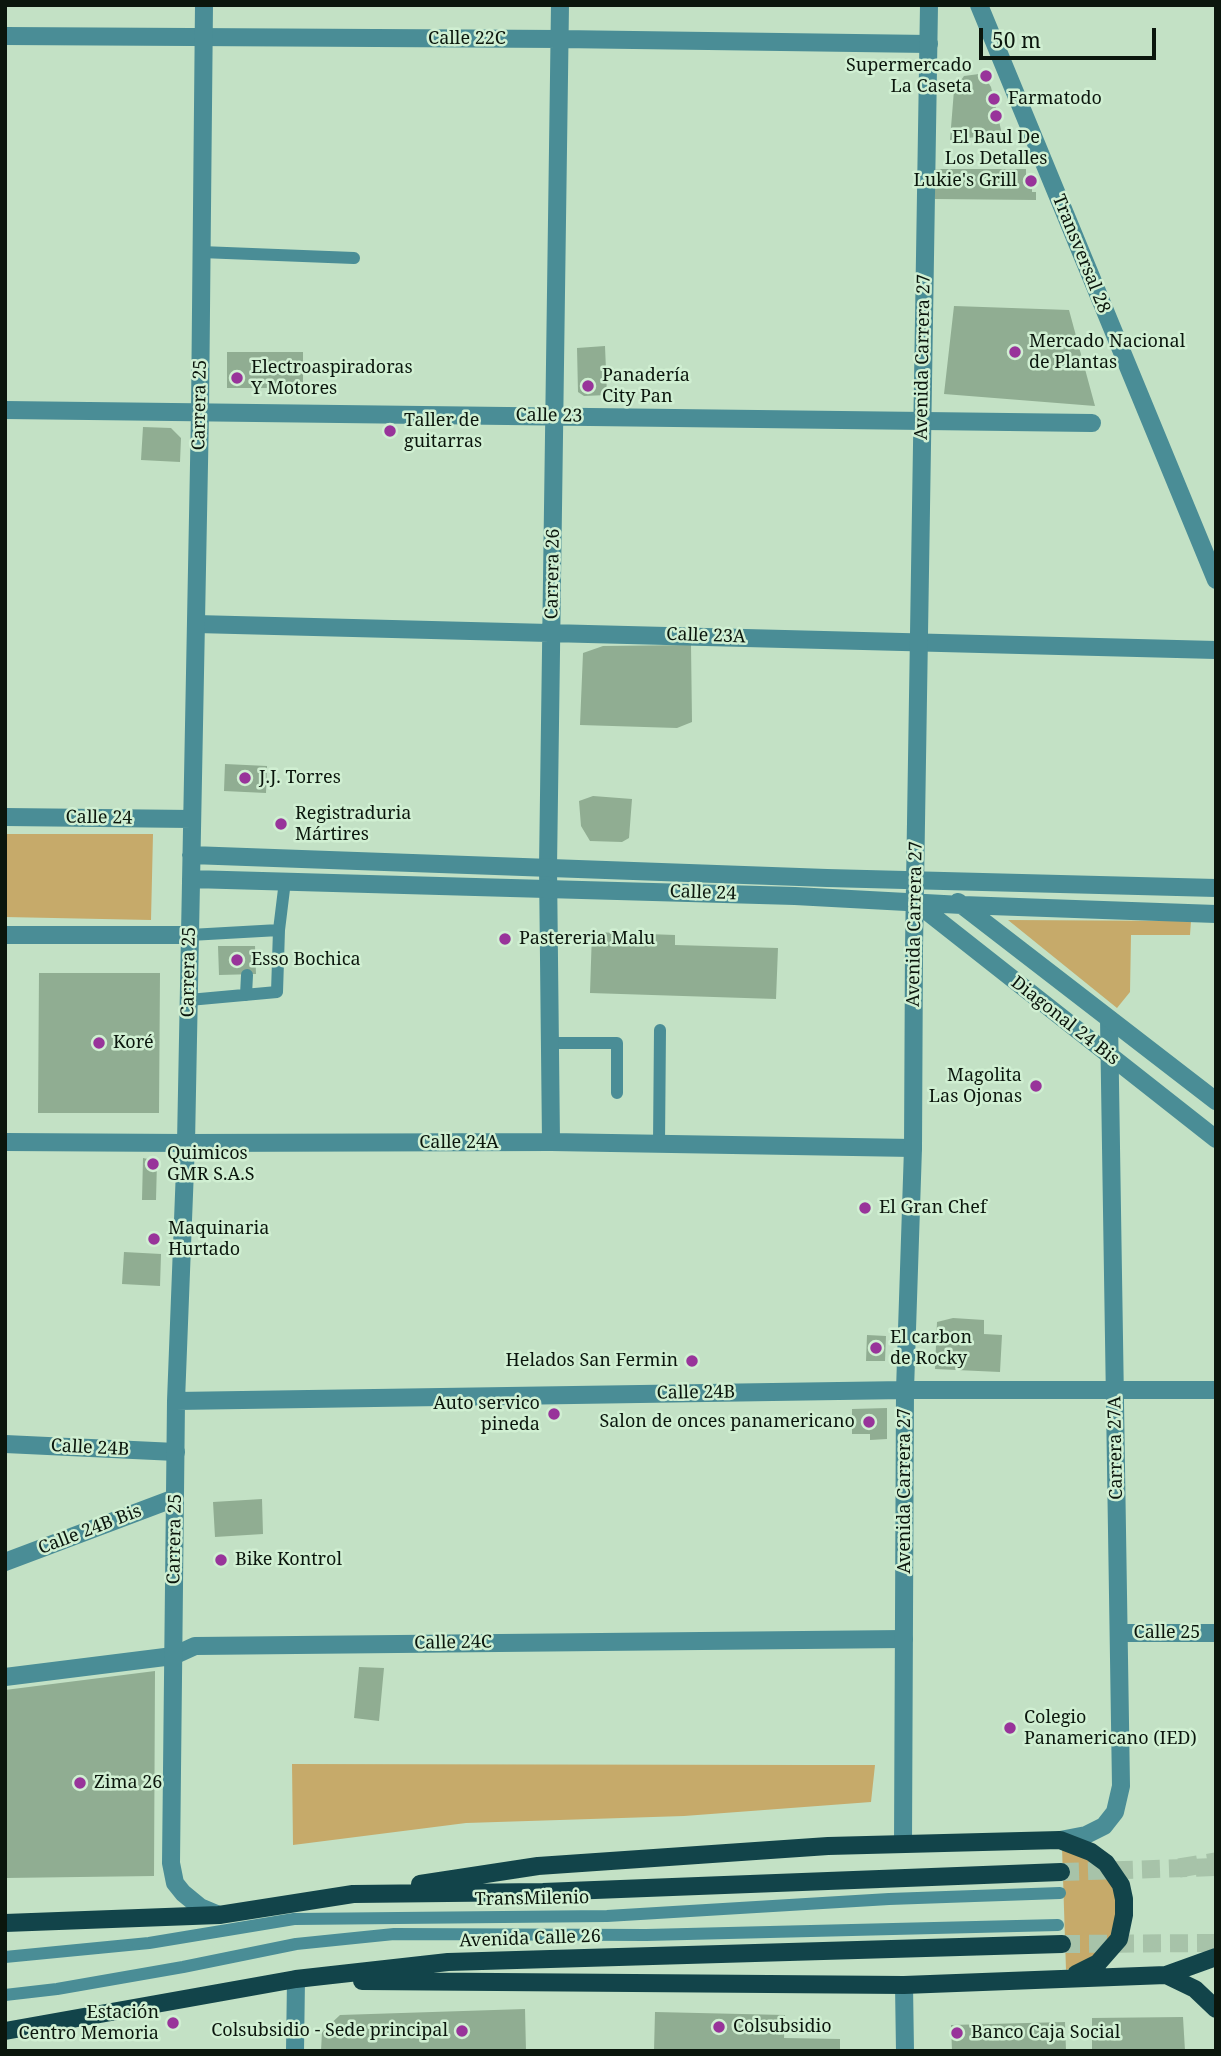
<!DOCTYPE html>
<meta charset="utf-8">
<style>
body{margin:0}
#map{position:relative;width:1221px;height:2056px;overflow:hidden;background:#c3e1c5;font-family:"Noto Serif",serif}
canvas{display:block}
.frame{position:absolute;inset:0;border:7px solid #0b160d;pointer-events:none}
.scale{position:absolute;left:979px;top:28px;width:177px;height:32px;box-sizing:border-box;border:4px solid #0b160d;border-top:0;padding-left:9px;font-size:21px;line-height:24px;white-space:nowrap;color:#0b160d;-webkit-text-stroke:5px #d0efd2;paint-order:stroke}
</style>
<div id="map">
<canvas width="1221" height="2056"></canvas>
<div class="frame"></div>
<div class="scale">50 m</div>
</div>
<script>
const context = document.querySelector('canvas').getContext('2d');
context.lineJoin = 'round';
function fill(path, color) {
  context.fillStyle = color;
  context.fill(path, 'evenodd');
}
function poly(rows) {
  const path = new Path2D();
  for (const r of rows) {
    path.moveTo(r[0], r[1]);
    for (let i = 2; i < r.length; i += 2) path.lineTo(r[i], r[i + 1]);
  }
  return path;
}
function stroke(path, color, width, dash) {
  context.strokeStyle = color;
  context.lineWidth = width;
  context.lineCap = dash ? 'butt' : 'round';
  context.setLineDash(dash || []);
  context.stroke(path);
}
function write(font, color, halo, rows, align = 'center') {
  context.font = font + ' "Noto Serif",serif';
  context.lineWidth = 5;
  context.setLineDash([]);
  context.textBaseline = 'middle';
  context.strokeStyle = halo;
  context.fillStyle = color;
  for (const [text, x, y, turn = 0] of rows) {
    context.save();
    context.translate(x, y);
    context.rotate((+turn || 0) * Math.PI / 180);
    context.textAlign = isNaN(turn) ? turn : align;
    if (halo) context.strokeText(text, 0, 0);
    context.fillText(text, 0, 0);
    context.restore();
  }
}
fill(poly([
 [5,834,153,834,151,920,5,917],
 [1008,920,1191,921,1190,935,1131,935,1130,992,1117,1008],
 [292,1764,807,1765,875,1765,871,1802,684,1816,466,1823,293,1845],
 [1062,1847,1095,1863,1114,1884,1118,1919,1105,1949,1084,1963,1066,1970]
]), '#c6aa6a');
fill(poly([
 [979,74,985,77,991,87,1002,134,950,140,954,90,964,76],
 [935,169,1026,169,1026,180,1032,180,1032,192,1036,192,1036,200,935,199],
 [954,306,1069,310,1095,406,944,394],
 [605,346,607,395,584,396,578,392,577,348],
 [227,352,303,352,303,388,227,388],
 [143,427,171,428,181,438,180,462,141,460],
 [691,645,692,722,677,728,580,725,583,653,603,646],
 [225,764,267,766,266,793,224,791],
 [593,796,632,799,629,838,622,842,590,841,581,826,579,801],
 [592,932,675,935,675,945,778,948,776,999,590,993],
 [218,946,255,946,256,974,219,975],
 [39,973,160,973,159,1113,38,1113],
 [143,1158,157,1161,156,1200,142,1200],
 [124,1252,161,1254,160,1286,122,1284],
 [953,1318,984,1320,984,1334,1002,1335,1000,1372,935,1369,937,1322],
 [867,1335,886,1336,885,1361,866,1361],
 [887,1408,887,1439,870,1440,870,1434,852,1434,852,1409],
 [262,1499,263,1534,215,1537,213,1502],
 [359,1667,384,1668,379,1721,354,1718],
 [155,1671,154,1876,5,1878,5,1690],
 [525,2009,526,2051,321,2051,322,2032,340,2015],
 [655,2012,785,2015,784,2038,840,2039,840,2051,654,2051],
 [1183,2017,1185,2051,1092,2051,1092,2018],
 [1065,2022,1066,2051,952,2051,951,2025]
]), '#90ad92');
stroke(poly([
 [1061,1872,1216,1867],
 [1062,1944,1216,1943]
]), '#a7c3a9', 18, [18, 9]);
stroke(poly([
 [1179,1868,1216,1862]
]), '#a7c3a9', 19, [19, 10]);
stroke(poly([
 [201,252,354,258],
 [279,930,285,881],
 [246,995,247,975],
 [189,1000,277,992,279,930,190,935],
 [550,1043,617,1043,617,1093],
 [659,1143,660,1030],
 [5,1957,149,1943,294,1919,607,1916,889,1899,1060,1893],
 [5,1995,57,1989,183,1967,296,1944,394,1934,646,1935,1058,1925]
]), '#4a8d96', 12);
stroke(poly([
 [5,36,560,39,929,44],
 [5,410,1092,423],
 [196,624,1216,650],
 [5,1142,186,1143,551,1142,913,1148],
 [551,1142,548,867,560,5],
 [5,1444,176,1452],
 [5,1562,175,1498],
 [1119,1633,1216,1633],
 [5,1677,173,1656,195,1646,904,1639],
 [1060,1840,1086,1835,1104,1826,1115,1812,1121,1786,1109,1019],
 [904,1985,905,2051],
 [295,2051,296,1979]
]), '#4a8d96', 18);
stroke(poly([
 [204,5,200,412,186,1143,176,1401,171,1863,175,1883,183,1893,200,1907,219,1915],
 [979,5,1216,580],
 [5,817,192,819],
 [191,855,827,878,1216,888],
 [191,879,795,896,962,905,1216,914],
 [915,902,1216,1139],
 [958,902,1216,1101],
 [5,935,190,935],
 [176,1401,905,1390,1216,1390],
 [903,1843,905,1390,913,1148,914,948,929,5]
]), '#4a8d96', 18);
stroke(poly([
 [420,1884,538,1866,828,1846,1060,1840,1091,1852,1106,1863,1121,1885,1124,1899,1124,1915,1119,1939,1098,1963,1076,1974],
 [5,1923,219,1915,353,1894,543,1892,1061,1872],
 [1166,1975,1195,1989,1216,2009],
 [362,1981,904,1985,1166,1975,1216,1957],
 [5,2031,296,1979,448,1962,1062,1944]
]), '#12444a', 18);
for (const [x, y, r, color] of [
 [986,76,7,"#98349a"],
 [994,99,7,"#98349a"],
 [996,116,7,"#98349a"],
 [1031,181,7,"#98349a"],
 [1015,352,7,"#98349a"],
 [237,378,7,"#98349a"],
 [588,386,7,"#98349a"],
 [390,431,7,"#98349a"],
 [245,778,7,"#98349a"],
 [281,824,7,"#98349a"],
 [505,939,7,"#98349a"],
 [237,960,7,"#98349a"],
 [99,1043,7,"#98349a"],
 [1036,1086,7,"#98349a"],
 [153,1164,7,"#98349a"],
 [865,1208,7,"#98349a"],
 [154,1239,7,"#98349a"],
 [876,1348,7,"#98349a"],
 [692,1361,7,"#98349a"],
 [554,1414,7,"#98349a"],
 [869,1422,7,"#98349a"],
 [221,1560,7,"#98349a"],
 [1010,1728,7,"#98349a"],
 [80,1783,7,"#98349a"],
 [173,2023,7,"#98349a"],
 [719,2027,7,"#98349a"],
 [462,2031,7,"#98349a"],
 [957,2033,7,"#98349a"]
]) {
  const dot = new Path2D();
  dot.arc(x, y, r, 0, 2 * Math.PI);
  context.fillStyle = color;
  context.fill(dot);
  stroke(dot, '#d0efd2', 2.5);
}
write('18px', '#0b160d', '#d0efd2', [
 ["Calle 22C",467,39],
 ["Transversal 28",1081,254,68],
 ["Avenida Carrera 27",923,357,-89],
 ["Carrera 25",200,405,-89],
 ["Calle 23",549,416,1],
 ["Carrera 26",553,574,-89],
 ["Calle 23A",706,636,2],
 ["Calle 24",99,818,1],
 ["Calle 24",703,893,2],
 ["Avenida Carrera 27",915,924,-89],
 ["Carrera 25",189,972,-89],
 ["Diagonal 24 Bis",1065,1021,38],
 ["Calle 24A",459,1143],
 ["Calle 24B",696,1393,-1],
 ["Calle 24B",90,1448,3],
 ["Carrera 27A",1116,1448,-91],
 ["Avenida Carrera 27",905,1491,-90],
 ["Calle 24B Bis",90,1530,-21],
 ["Carrera 25",175,1539,-89],
 ["Calle 25",1167,1633],
 ["Calle 24C",453,1643,-1],
 ["TransMilenio",532,1899,-1],
 ["Avenida Calle 26",530,1939,-2]
]);
write('18px', '#0b160d', '#d0efd2', [
 ["Supermercado",972,66,"right"],
 ["La Caseta",972,87,"right"],
 ["Farmatodo",1008,99],
 ["El Baul De",996,138,"center"],
 ["Los Detalles",996,159,"center"],
 ["Lukie's Grill",1017,181,"right"],
 ["Mercado Nacional",1029,342],
 ["de Plantas",1029,363],
 ["Electroaspiradoras",251,368],
 ["Y Motores",251,389],
 ["Panadería",602,376],
 ["City Pan",602,397],
 ["Taller de",404,421],
 ["guitarras",404,442],
 ["J.J. Torres",259,778],
 ["Registraduria",295,814],
 ["Mártires",295,835],
 ["Pastereria Malu",519,939],
 ["Esso Bochica",251,960],
 ["Koré",113,1043],
 ["Magolita",1022,1076,"right"],
 ["Las Ojonas",1022,1097,"right"],
 ["Quimicos",167,1154],
 ["GMR S.A.S",167,1175],
 ["El Gran Chef",879,1208],
 ["Maquinaria",168,1229],
 ["Hurtado",168,1250],
 ["El carbon",890,1338],
 ["de Rocky",890,1359],
 ["Helados San Fermin",678,1361,"right"],
 ["Auto servico",540,1404,"right"],
 ["pineda",540,1425,"right"],
 ["Salon de onces panamericano",855,1422,"right"],
 ["Bike Kontrol",235,1560],
 ["Colegio",1024,1718],
 ["Panamericano (IED)",1024,1739],
 ["Zima 26",94,1783],
 ["Estación",159,2013,"right"],
 ["Centro Memoria",159,2034,"right"],
 ["Colsubsidio",733,2027],
 ["Colsubsidio - Sede principal",448,2031,"right"],
 ["Banco Caja Social",971,2033]
], 'left');
</script>
